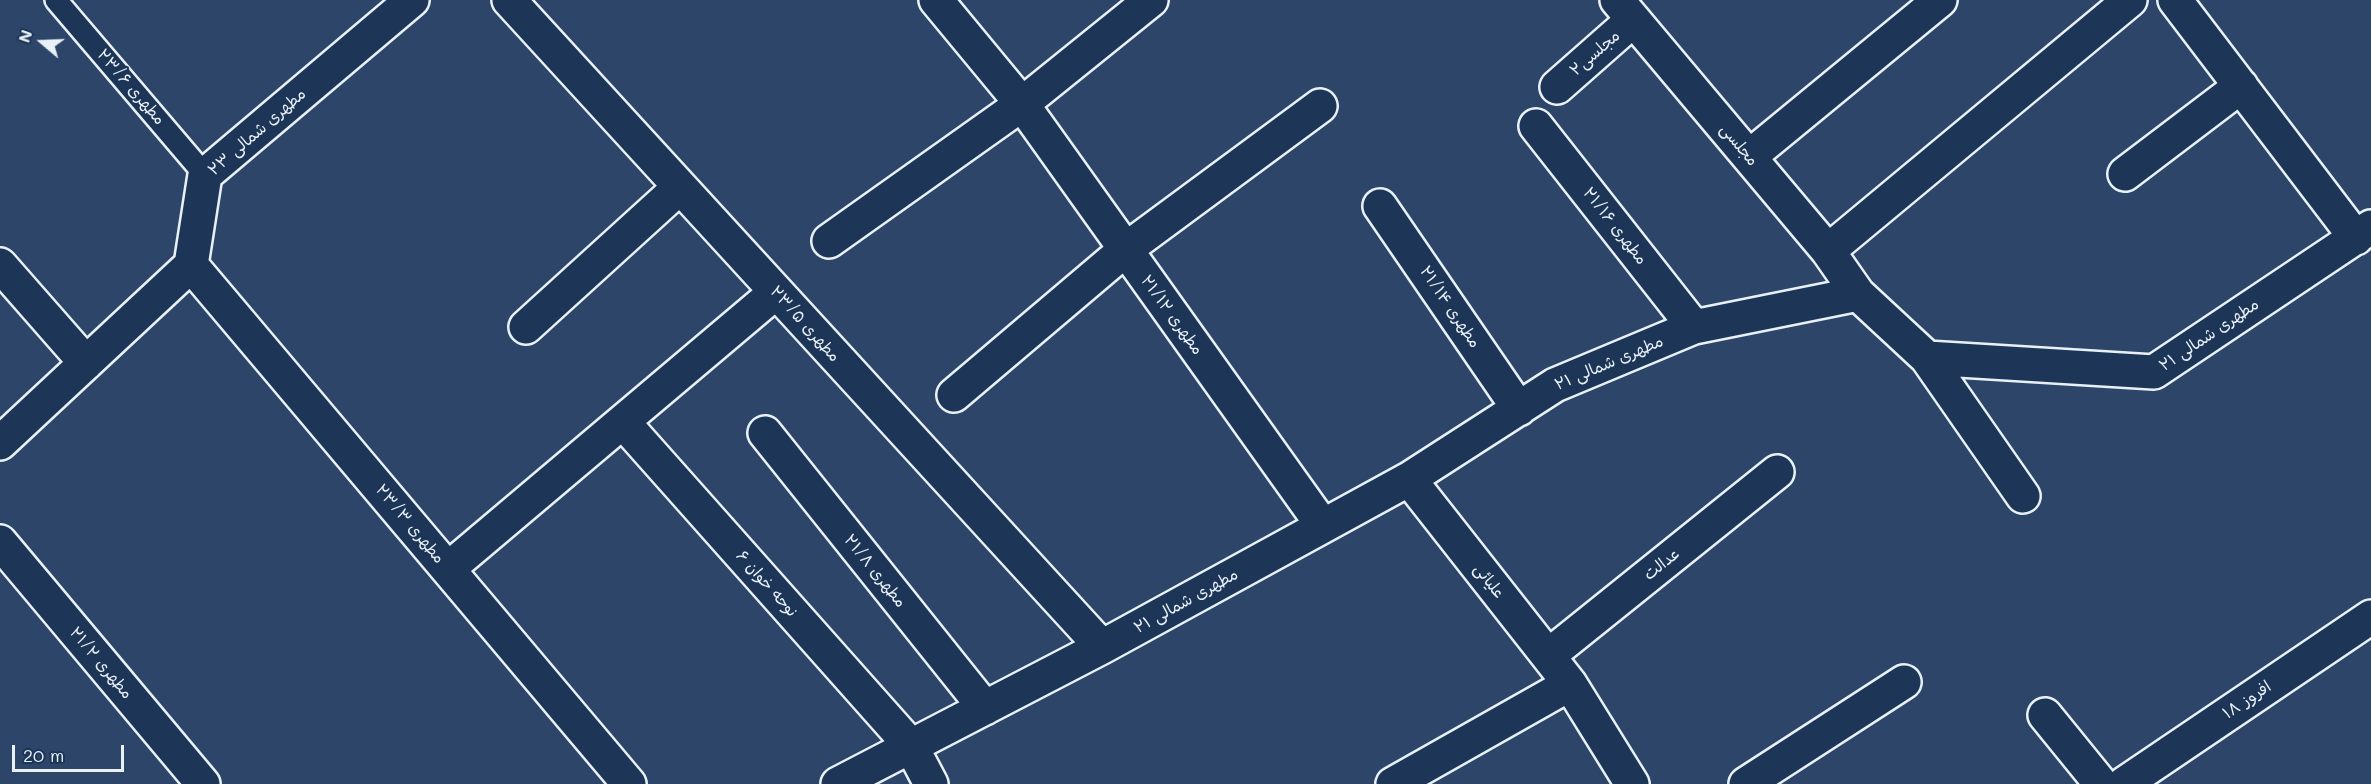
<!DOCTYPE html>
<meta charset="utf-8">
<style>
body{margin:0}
#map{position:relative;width:2371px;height:784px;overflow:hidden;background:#2d4568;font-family:Mali,sans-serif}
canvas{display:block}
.north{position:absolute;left:12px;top:12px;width:60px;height:60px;-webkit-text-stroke:4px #1d3557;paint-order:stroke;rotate:289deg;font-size:16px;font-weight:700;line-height:24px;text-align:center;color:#e8f1f8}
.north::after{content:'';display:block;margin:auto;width:21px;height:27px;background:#e8f1f8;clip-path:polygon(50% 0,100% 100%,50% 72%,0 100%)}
.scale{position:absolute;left:12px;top:745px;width:112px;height:27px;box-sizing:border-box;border:3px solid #e8f1f8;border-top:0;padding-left:8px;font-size:18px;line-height:21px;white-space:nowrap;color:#e8f1f8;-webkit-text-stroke:4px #1d3557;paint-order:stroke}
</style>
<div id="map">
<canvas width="2371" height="784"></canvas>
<div class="north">N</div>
<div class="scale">20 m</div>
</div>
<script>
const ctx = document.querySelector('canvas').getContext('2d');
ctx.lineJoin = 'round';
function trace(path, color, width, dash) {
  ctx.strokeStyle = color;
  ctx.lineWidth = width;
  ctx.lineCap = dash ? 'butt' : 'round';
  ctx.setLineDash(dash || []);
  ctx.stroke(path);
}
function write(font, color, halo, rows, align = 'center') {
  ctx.font = font + ' Mali,"Playpen Sans Arabic",sans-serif';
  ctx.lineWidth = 4.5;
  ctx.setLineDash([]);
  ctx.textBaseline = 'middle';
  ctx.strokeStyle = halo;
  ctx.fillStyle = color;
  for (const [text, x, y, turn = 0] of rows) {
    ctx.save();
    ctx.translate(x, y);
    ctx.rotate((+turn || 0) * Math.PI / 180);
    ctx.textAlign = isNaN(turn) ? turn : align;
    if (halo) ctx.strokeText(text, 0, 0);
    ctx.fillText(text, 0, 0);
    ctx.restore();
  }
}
const lane = new Path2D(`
 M 56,0 L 205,175`);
const street = new Path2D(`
 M 509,0 L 1102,647
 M 936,0 L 1022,104 L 1323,526
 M 1617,0 L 1828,251 L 1858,294
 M 2175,0 L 2356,238
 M 1557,87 L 1633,20
 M 1536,126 L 1694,327
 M 1749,157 L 1940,0
 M 2125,174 L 2241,86
 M 1380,206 L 1519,409
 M 829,241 L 1022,104 L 1151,0
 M 1828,251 L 2130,0
 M 0,265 L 86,363
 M 191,265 L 629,784
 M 526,327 L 680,187
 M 1927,358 L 2023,496
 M 954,395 L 1125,250 L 1320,106
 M 623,422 L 911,746 L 931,784
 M 765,433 L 985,708
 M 0,443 L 191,265 L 205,175 L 412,0
 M 1409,479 L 1570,684 L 1632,784
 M 0,542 L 203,784
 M 448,569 L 776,292
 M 1548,656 L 1777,472
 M 2045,715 L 2101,784
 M 838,784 L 1102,647 L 1409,479 L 1555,385 L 1694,327 L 1858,294 L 1927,358 L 2154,372 L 2371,227
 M 1393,784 L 1570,684
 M 1746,784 L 1904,682
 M 2124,784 L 2371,617`);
trace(lane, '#e8f1f8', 26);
trace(street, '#e8f1f8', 38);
trace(lane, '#1d3557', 21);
trace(street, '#1d3557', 33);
write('16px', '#e8f1f8', '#1d3557', [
 ["مجلسی۲",1595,53,-41],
 ["مطهری ۲۳/۶",131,87,49],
 ["مطهری شمالی ۲۳",257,132,-41],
 ["مجلسی",1739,145,50],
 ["مطهری ۲۱/۱۶",1615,226,52],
 ["مطهری ۲۱/۱۴",1450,307,56],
 ["مطهری ۲۱/۱۲",1172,315,54],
 ["مطهری ۲۳/۵",805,324,48],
 ["مطهری شمالی ۲۱",2209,335,-34],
 ["مطهری شمالی ۲۱",1609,363,-23],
 ["مطهری ۲۳/۳",410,524,50],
 ["عدالت",1662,564,-39],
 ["مطهری ۲۱/۸",875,571,51],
 ["علیائی",1489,581,52],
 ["نوحه خوان ۶",767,584,48],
 ["مطهری شمالی ۲۱",1186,601,-29],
 ["مطهری ۲۱/۲",101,663,50],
 ["افروز ۱۸",2247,700,-34]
]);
</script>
